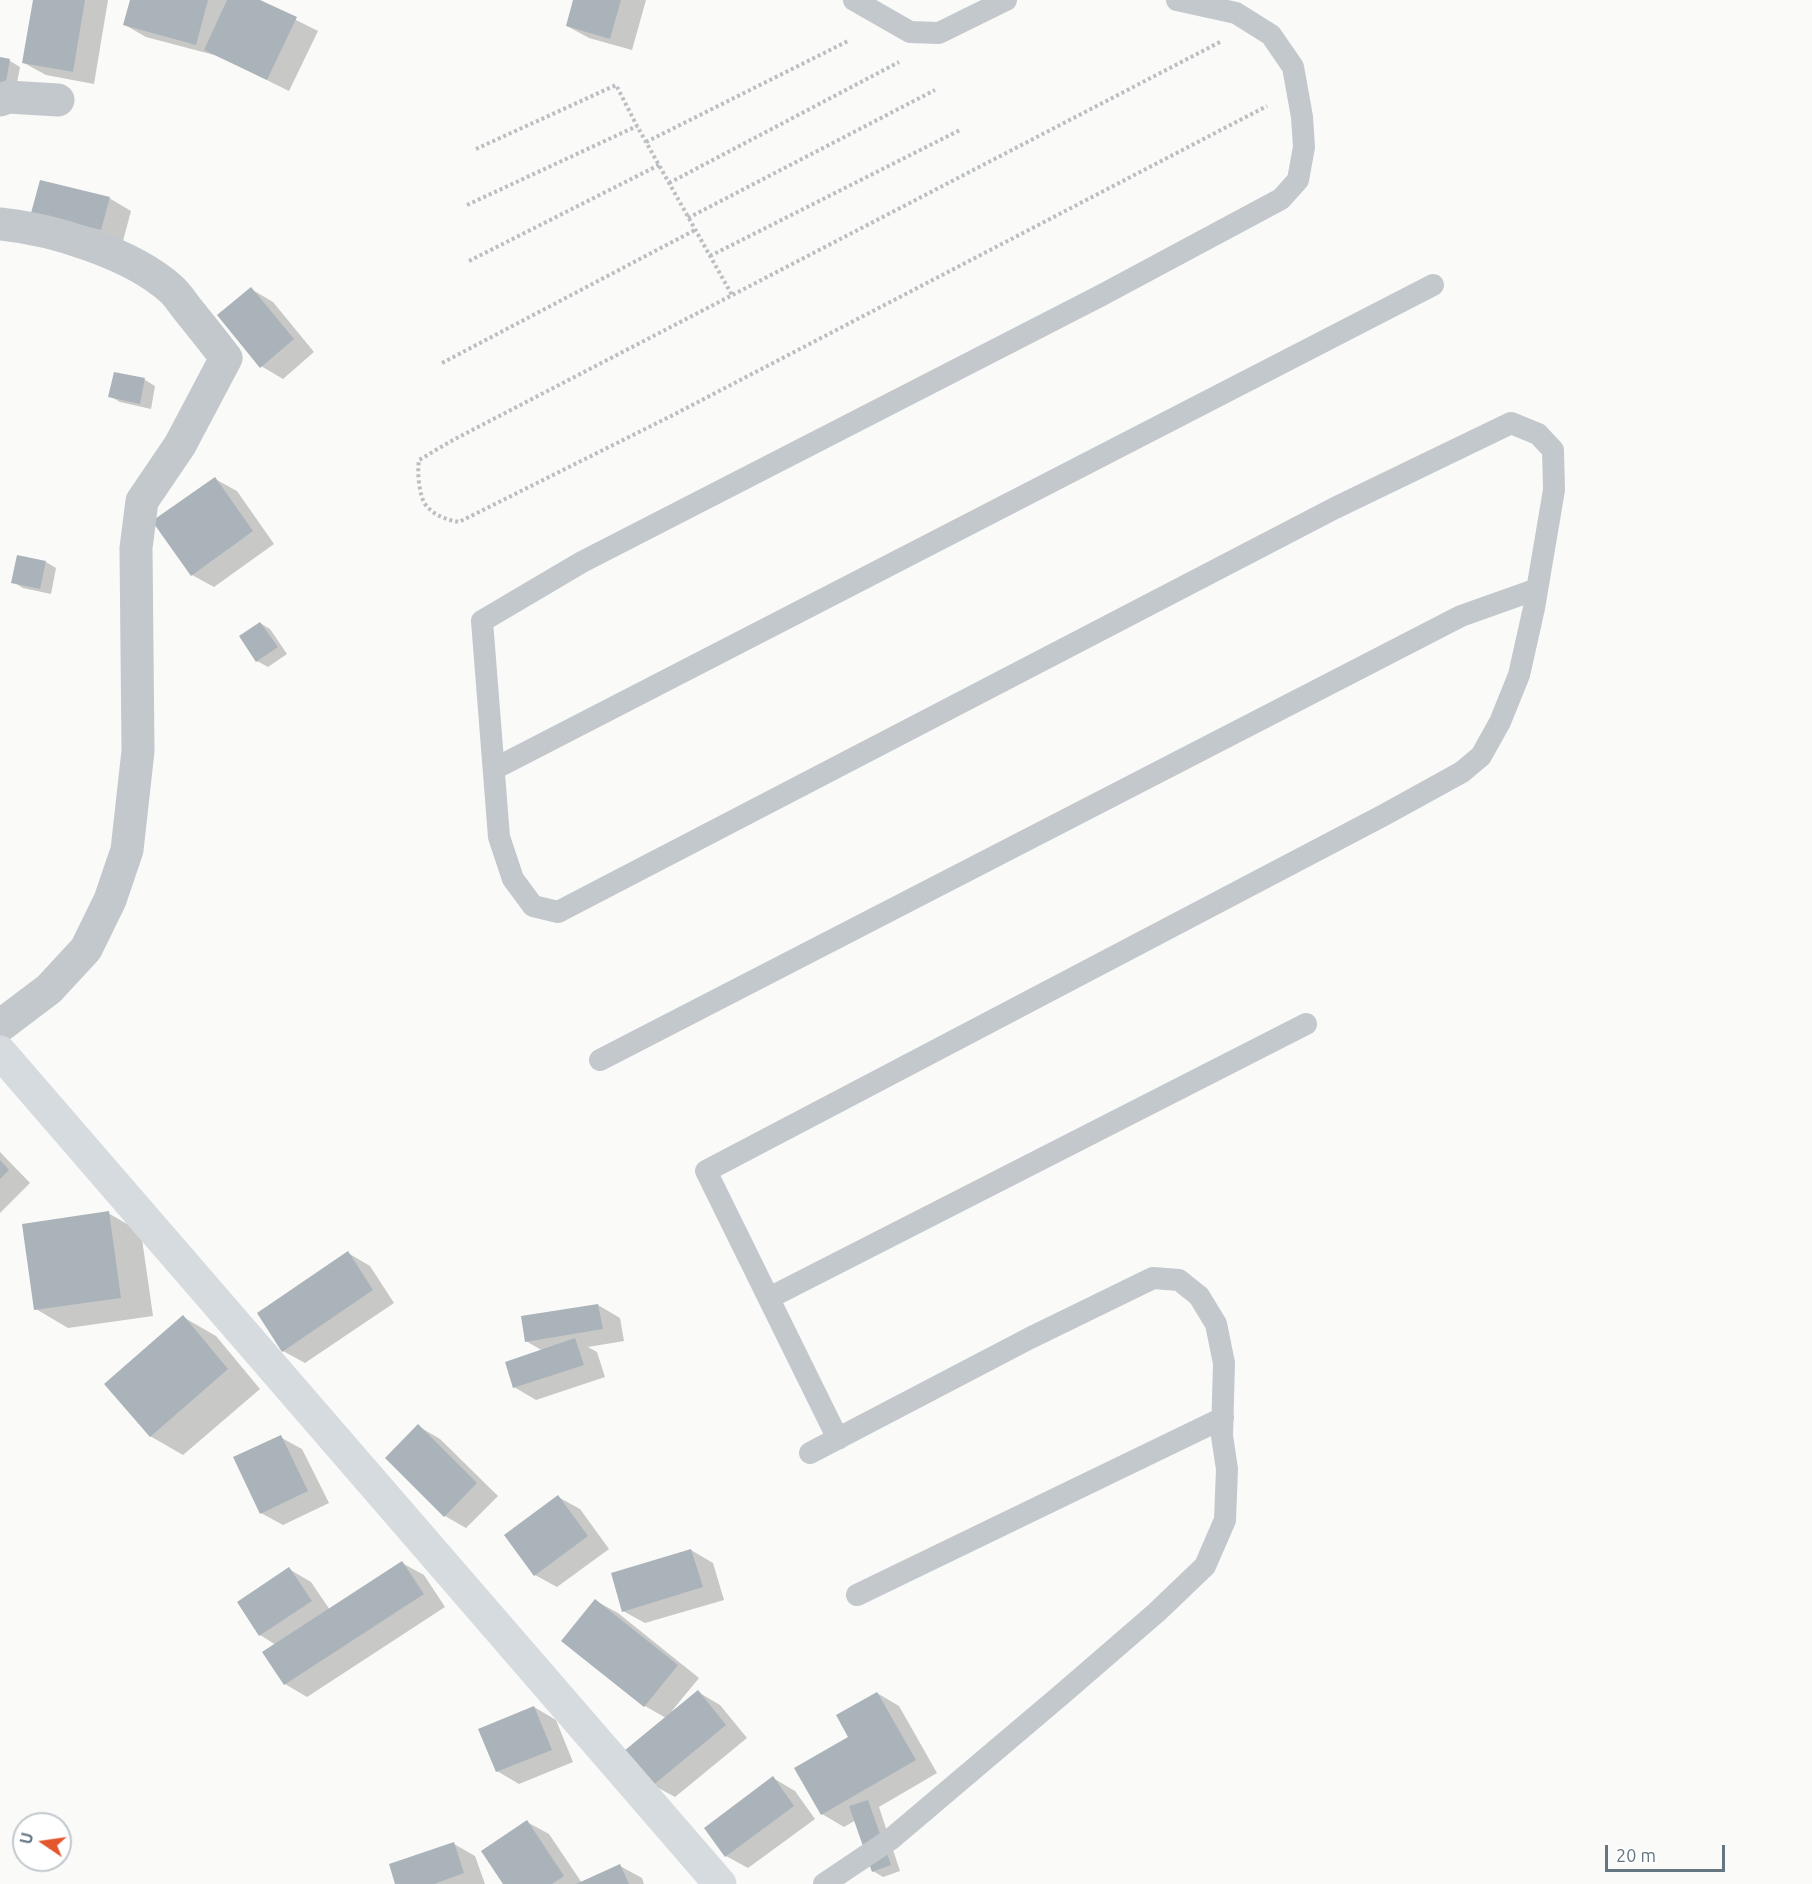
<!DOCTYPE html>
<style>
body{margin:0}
#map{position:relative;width:1812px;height:1884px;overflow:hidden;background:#fafaf8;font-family:Ubuntu,sans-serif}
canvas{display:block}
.north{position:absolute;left:12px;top:1812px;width:60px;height:60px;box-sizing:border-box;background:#fff;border:2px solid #c1c8cd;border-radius:50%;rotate:283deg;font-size:16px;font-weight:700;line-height:24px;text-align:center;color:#657683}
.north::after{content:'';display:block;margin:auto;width:21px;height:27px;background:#e4572e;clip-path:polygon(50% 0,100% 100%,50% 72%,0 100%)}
.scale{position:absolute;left:1605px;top:1845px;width:120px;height:27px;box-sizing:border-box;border:3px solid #657683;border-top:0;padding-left:8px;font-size:18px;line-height:21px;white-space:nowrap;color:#657683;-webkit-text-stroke:4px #fff;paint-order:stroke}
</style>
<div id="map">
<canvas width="1812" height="1884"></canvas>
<div class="north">U</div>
<div class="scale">20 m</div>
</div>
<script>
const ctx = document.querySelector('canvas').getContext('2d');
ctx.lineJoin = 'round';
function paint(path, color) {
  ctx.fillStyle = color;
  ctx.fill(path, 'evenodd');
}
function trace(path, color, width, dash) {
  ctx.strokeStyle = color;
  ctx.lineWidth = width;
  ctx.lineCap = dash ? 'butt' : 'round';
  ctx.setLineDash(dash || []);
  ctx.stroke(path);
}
paint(new Path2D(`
 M 34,0 L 108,0 L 94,84 L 46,75 L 24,63 Z
 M 131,0 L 256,0 L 318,31 L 289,91 L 218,56 L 146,37 L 125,25 Z
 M 575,0 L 646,0 L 632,50 L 589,38 L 567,26 Z
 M 0,59 L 10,61 L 20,67 L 15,93 L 0,90 Z
 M 109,198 L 131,211 L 123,241 L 55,225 Z
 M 251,289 L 273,302 L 314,352 L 283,379 L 261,366 Z
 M 115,374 L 145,380 L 155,386 L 151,409 L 120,402 L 110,396 Z
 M 215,479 L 237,491 L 274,544 L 214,587 L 192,575 Z
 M 46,562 L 56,568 L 51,594 L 23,588 L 13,582 Z
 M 260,623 L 270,629 L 287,654 L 268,667 L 257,661 L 241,636 Z
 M 0,1152 L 30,1183 L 0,1213 Z
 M 108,1213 L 141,1232 L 153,1316 L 68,1328 L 36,1309 Z
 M 348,1253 L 370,1266 L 394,1303 L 305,1363 L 283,1351 Z
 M 598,1305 L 620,1318 L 624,1341 L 588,1347 L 597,1352 L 605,1377 L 536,1400 L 514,1387 L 543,1351 L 526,1341 Z
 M 183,1317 L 216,1336 L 260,1389 L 183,1455 L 150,1436 Z
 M 418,1426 L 440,1439 L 498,1496 L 466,1528 L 445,1516 Z
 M 280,1437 L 302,1449 L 329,1503 L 283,1525 L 261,1513 Z
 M 558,1497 L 580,1509 L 609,1549 L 557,1587 L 535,1575 Z
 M 691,1550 L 713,1563 L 724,1600 L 645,1623 L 623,1611 Z
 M 402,1563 L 424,1575 L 445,1607 L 307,1697 L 285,1684 L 276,1645 L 260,1635 L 289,1569 L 311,1582 L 330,1610 Z
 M 596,1601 L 618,1613 L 699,1678 L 671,1712 L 698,1692 L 720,1705 L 747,1738 L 675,1797 L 653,1785 L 666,1718 L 645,1706 Z
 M 877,1693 L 899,1706 L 937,1773 L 879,1807 L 900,1871 L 883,1877 L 873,1871 L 856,1820 L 844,1827 L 822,1814 L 796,1768 L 850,1737 Z
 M 534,1707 L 556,1720 L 573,1762 L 519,1784 L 497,1771 Z
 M 773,1778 L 795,1791 L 815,1819 L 748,1868 L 726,1856 Z
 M 527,1822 L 549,1834 L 582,1883 L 620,1866 L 642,1878 L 644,1884 L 504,1884 Z
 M 454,1844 L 475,1856 L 485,1884 L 397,1884 Z`), '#0003');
paint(new Path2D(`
 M 33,0 L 85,0 L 73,72 L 22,63 Z
 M 130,0 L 208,0 L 196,45 L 123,25 Z
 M 227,0 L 260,0 L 297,17 L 267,80 L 204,50 Z
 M 573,0 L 621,0 L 610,39 L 566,26 Z
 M 0,57 L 10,59 L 5,88 L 0,87 Z
 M 40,180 L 110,197 L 101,230 L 31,213 Z
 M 251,287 L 294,339 L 260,368 L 217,315 Z
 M 114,372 L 145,378 L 140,404 L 108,397 Z
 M 215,477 L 253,531 L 191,576 L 152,521 Z
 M 17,555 L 46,561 L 40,589 L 11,583 Z
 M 260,622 L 278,647 L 256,662 L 239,636 Z
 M 0,1160 L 9,1170 L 0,1179 Z
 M 109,1211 L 121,1298 L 34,1310 L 22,1224 Z
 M 348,1251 L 373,1290 L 282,1352 L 257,1313 Z
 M 598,1304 L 603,1329 L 525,1342 L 521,1316 Z
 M 183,1315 L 228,1369 L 150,1437 L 104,1384 Z
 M 575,1338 L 584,1365 L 513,1388 L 505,1362 Z
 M 418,1424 L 477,1483 L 444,1517 L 385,1458 Z
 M 281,1435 L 308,1491 L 260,1514 L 233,1457 Z
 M 558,1495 L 588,1536 L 534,1576 L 504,1535 Z
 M 691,1549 L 703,1587 L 622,1612 L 611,1573 Z
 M 402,1561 L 424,1594 L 284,1685 L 262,1652 Z
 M 289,1567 L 312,1601 L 259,1636 L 237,1602 Z
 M 595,1599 L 678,1665 L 644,1707 L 561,1641 Z
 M 698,1690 L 726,1725 L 652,1786 L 624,1751 Z
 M 877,1692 L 916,1760 L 821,1815 L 794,1768 L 848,1737 L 836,1715 Z
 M 534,1706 L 552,1750 L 496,1772 L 478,1729 Z
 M 773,1776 L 794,1806 L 725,1857 L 704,1828 Z
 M 868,1800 L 891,1865 L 872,1872 L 849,1806 Z
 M 527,1820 L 564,1876 L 552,1884 L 503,1884 L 481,1851 Z
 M 454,1842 L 464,1873 L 434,1884 L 395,1884 L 389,1864 Z
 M 620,1864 L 629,1884 L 576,1884 Z`), '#aab3b9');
trace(new Path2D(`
 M 1220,42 L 453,440 L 419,460 C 417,470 419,495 425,504 C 433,515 447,520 459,522 L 675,414 L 1267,106
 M 646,142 L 848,41
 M 476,149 L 616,85 L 637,126 L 732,295
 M 669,183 L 899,62
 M 467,205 L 637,126
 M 688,218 L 935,90
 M 710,256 L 960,130
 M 469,261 L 659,165
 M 442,363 L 695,230`), '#bbbfc2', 4, [3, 3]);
trace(new Path2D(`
 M 854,0 L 910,32 L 939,33 L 1006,0
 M 494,769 L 1433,285
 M 600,1060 L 1461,616 L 1537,589
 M 769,1298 L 1306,1024
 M 838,1439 L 706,1171 L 1384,815 L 1462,772 L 1481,756 L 1500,722 L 1519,675 L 1534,608 L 1554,490 L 1553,450 L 1538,434 L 1511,423 L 1335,508 L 558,912 L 533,906 L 513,879 L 499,837 L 482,621 L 582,562 L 1100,296 L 1281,199 L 1298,180 L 1304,147 L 1302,117 L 1293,67 L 1271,35 L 1236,13 L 1177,0
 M 810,1453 L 1030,1338 L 1153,1278 L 1179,1280 L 1199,1296 L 1216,1324 L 1224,1363 L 1222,1436 L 1227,1469 L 1225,1520 L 1205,1566 L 1157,1612 L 1061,1695 L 891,1839 L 824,1884
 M 857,1595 L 1223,1418`), '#c3c8cc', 22);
trace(new Path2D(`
 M 0,100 L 8,97 L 58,100
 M 0,224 C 52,229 131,253 171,289 C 178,295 183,304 189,311 C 201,326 214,342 226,358 L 180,445 L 142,501 L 136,548 L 138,751 L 127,850 L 110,900 L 86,949 L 49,989 L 0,1026`), '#c3c8cc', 33);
trace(new Path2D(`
 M 0,1052 L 720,1884`), '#d6dbdf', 33);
</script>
